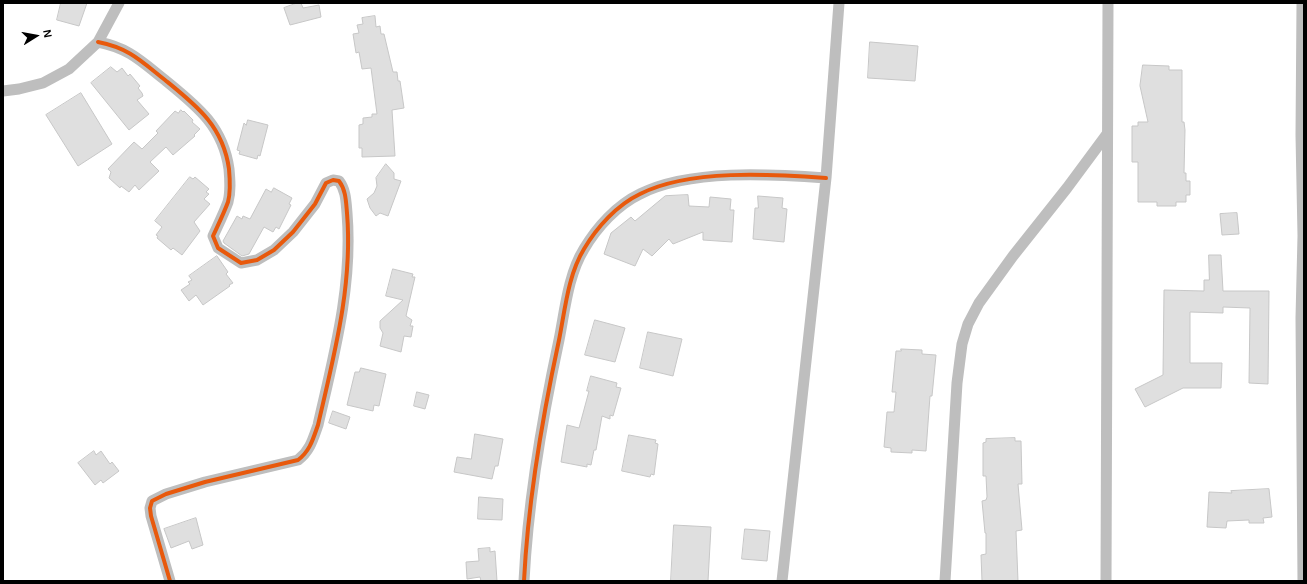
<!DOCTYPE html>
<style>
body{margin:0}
#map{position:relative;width:1307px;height:584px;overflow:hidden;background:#fff;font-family:Arial,sans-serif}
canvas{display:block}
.frame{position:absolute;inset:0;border:4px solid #000;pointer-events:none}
.north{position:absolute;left:16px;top:16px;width:40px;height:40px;-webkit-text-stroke:3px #fff;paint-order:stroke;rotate:79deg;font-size:11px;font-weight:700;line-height:16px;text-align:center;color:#000}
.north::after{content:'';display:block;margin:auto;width:14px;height:18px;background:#000;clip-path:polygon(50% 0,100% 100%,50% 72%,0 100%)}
</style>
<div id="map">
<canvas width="1307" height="584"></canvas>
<div class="frame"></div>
<div class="north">N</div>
</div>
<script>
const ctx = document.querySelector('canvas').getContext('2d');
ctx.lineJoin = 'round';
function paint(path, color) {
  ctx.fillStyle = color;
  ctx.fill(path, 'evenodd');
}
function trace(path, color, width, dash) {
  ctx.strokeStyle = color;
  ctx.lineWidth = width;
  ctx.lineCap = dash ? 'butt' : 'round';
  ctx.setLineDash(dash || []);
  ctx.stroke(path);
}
const building = new Path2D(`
 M 61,3 L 87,3 L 79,26 L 57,20 Z
 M 297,3 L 301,3 L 303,8 L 319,5 L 321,17 L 290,25 L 284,8 Z
 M 375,16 L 376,27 L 380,26 L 381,34 L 384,34 L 393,72 L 397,72 L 398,81 L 400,81 L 404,108 L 392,110 L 395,156 L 362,157 L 362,148 L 359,148 L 359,125 L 363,124 L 363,118 L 372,117 L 372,114 L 377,114 L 371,68 L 362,69 L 359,52 L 356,53 L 353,34 L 359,33 L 357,25 L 363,24 L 362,18 Z
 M 870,42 L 918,46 L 915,81 L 868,78 Z
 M 1143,65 L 1169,66 L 1169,70 L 1182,70 L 1182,122 L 1184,122 L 1185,130 L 1184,173 L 1186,173 L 1186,181 L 1190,181 L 1190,195 L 1186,195 L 1186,202 L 1176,202 L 1176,206 L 1157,206 L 1157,202 L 1138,202 L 1138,162 L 1132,162 L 1132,126 L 1138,126 L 1138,122 L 1148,122 L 1140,86 Z
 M 111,67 L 117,72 L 122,68 L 128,76 L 130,74 L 140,86 L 138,88 L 142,93 L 143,96 L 137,100 L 149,114 L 129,130 L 91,83 Z
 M 81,93 L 112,144 L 78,166 L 46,115 Z
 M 181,110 L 183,112 L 184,111 L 193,120 L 192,122 L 200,129 L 194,135 L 195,136 L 173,155 L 166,147 L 150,162 L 159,171 L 139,190 L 135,185 L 129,192 L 121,186 L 120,188 L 109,178 L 111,172 L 108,169 L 134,142 L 142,149 L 158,133 L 156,131 L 175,111 L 178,113 Z
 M 248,120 L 268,125 L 260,156 L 258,155 L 257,159 L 239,154 L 240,151 L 237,150 L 244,123 L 246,125 Z
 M 386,164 L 394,173 L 394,179 L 401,181 L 388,216 L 380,213 L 376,216 L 370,208 L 367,199 L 374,193 L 377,186 L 376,178 Z
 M 190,177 L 193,179 L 195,177 L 209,189 L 206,192 L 209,194 L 204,199 L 210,204 L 194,222 L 200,231 L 182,255 L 173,248 L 171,250 L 157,238 L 158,236 L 156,235 L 162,227 L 155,221 Z
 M 274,188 L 292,198 L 289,204 L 291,205 L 279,229 L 276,227 L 273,232 L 264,227 L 249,254 L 242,256 L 224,243 L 223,241 L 237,216 L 242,219 L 243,216 L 250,219 L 266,189 L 271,192 Z
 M 688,195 L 689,206 L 709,207 L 710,197 L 731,199 L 730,210 L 734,210 L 732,242 L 703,240 L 703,232 L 673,244 L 669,239 L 652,256 L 643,249 L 635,266 L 604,254 L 611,233 L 631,217 L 635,221 L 665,196 Z
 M 758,196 L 783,198 L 782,208 L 787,209 L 784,242 L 753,239 L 755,208 L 758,208 Z
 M 1237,213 L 1239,234 L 1222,235 L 1220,214 Z
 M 1209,255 L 1221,255 L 1223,291 L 1269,291 L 1268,384 L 1249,383 L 1250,308 L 1223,307 L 1223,313 L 1190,312 L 1190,363 L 1222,363 L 1221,388 L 1183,388 L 1145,407 L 1135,389 L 1163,375 L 1164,290 L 1204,291 L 1204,280 L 1209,280 Z
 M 217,256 L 228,272 L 226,274 L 233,283 L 229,285 L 230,286 L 203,305 L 196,295 L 189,301 L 181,290 L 190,284 L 188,282 L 192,280 L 189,276 Z
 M 393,269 L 413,274 L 412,277 L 415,277 L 406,316 L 412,320 L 410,326 L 413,326 L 411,337 L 404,336 L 401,352 L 380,346 L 383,333 L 380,328 L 380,321 L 403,300 L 386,296 Z
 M 595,320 L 625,328 L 615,362 L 585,355 Z
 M 648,332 L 682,339 L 673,376 L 640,368 Z
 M 901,349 L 922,350 L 922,354 L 936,355 L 932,396 L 930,396 L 926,451 L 912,450 L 912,453 L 891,452 L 891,448 L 884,447 L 887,412 L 894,412 L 896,392 L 892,392 L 896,351 L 901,351 Z
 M 361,368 L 386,374 L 379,406 L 374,405 L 373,411 L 347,405 L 355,372 L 359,372 Z
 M 591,376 L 617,383 L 616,387 L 621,388 L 613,416 L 610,415 L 610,419 L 602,416 L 596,450 L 594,450 L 591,465 L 587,464 L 587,467 L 561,462 L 567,425 L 579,428 L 589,391 L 587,391 Z
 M 417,392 L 429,395 L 425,409 L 414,406 Z
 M 333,411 L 350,417 L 346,429 L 329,423 Z
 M 475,434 L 503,439 L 498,466 L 495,466 L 492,479 L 454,472 L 457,457 L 471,459 Z
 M 629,435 L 656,440 L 655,443 L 658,444 L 654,475 L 651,474 L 650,477 L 622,471 Z
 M 1015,438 L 1015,441 L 1021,441 L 1022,484 L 1018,484 L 1022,530 L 1016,531 L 1018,581 L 982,581 L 981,555 L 986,554 L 986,533 L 985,533 L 982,501 L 986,500 L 987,497 L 986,476 L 983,476 L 983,443 L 986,442 L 986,439 Z
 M 94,451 L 96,455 L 101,451 L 110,464 L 112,462 L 119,471 L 103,483 L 101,480 L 95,485 L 78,463 Z
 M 1269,489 L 1272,517 L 1263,518 L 1264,523 L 1249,523 L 1249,520 L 1227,521 L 1226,528 L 1207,527 L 1209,492 L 1232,493 L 1231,491 Z
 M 479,497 L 503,499 L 502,520 L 478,519 Z
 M 196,518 L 203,545 L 192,549 L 189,541 L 171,548 L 164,529 Z
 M 674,525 L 711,527 L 708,581 L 671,581 Z
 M 745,529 L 770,531 L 767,561 L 742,559 Z
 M 490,548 L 490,552 L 495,551 L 497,581 L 481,581 L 480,577 L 467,579 L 466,562 L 479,561 L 478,549 Z`);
paint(building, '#dfdfdf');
trace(building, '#c7c7c7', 1);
trace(new Path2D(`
 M 1302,3 L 1301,135 L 1303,236 L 1301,318 L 1303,581
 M 98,42 C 129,48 141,61 165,80 C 197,106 223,126 229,169 C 230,180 231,191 228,202 C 224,213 218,225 213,236 L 218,248 L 241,263 L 257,260 L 274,250 L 293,232 L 315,204 L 326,183 L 333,180 L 339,181 C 346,190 346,202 347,213 C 353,285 334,355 318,425 C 313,439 310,451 298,460 L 205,482 L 166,494 L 152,501 L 150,508 L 151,516 L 170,581
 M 3,91 L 19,89 L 43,83 L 69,69 L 98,42 L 119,3
 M 524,581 C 528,500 542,419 559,340 C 565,310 568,275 584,249 C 597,227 617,205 640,194 C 689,169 771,174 826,178
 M 782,581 L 826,178 L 839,3
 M 945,581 L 957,383 L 962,344 L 968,324 L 979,303 L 1013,256 L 1067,188 L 1107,134
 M 1106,581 L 1108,3`), '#bebebe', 11);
trace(new Path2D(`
 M 98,42 C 129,48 141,61 165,80 C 197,106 223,126 229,169 C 230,180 231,191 228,202 C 224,213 218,225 213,236 L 218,248 L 241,263 L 257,260 L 274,250 L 293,232 L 315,204 L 326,183 L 333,180 L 339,181 C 346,190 346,202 347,213 C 353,285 334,355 318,425 C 313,439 310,451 298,460 L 205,482 L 166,494 L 152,501 L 150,508 L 151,516 L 170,581
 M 524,581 C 528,500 542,419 559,340 C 565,310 568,275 584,249 C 597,227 617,205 640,194 C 689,169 771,174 826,178`), '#e8590c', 4);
</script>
